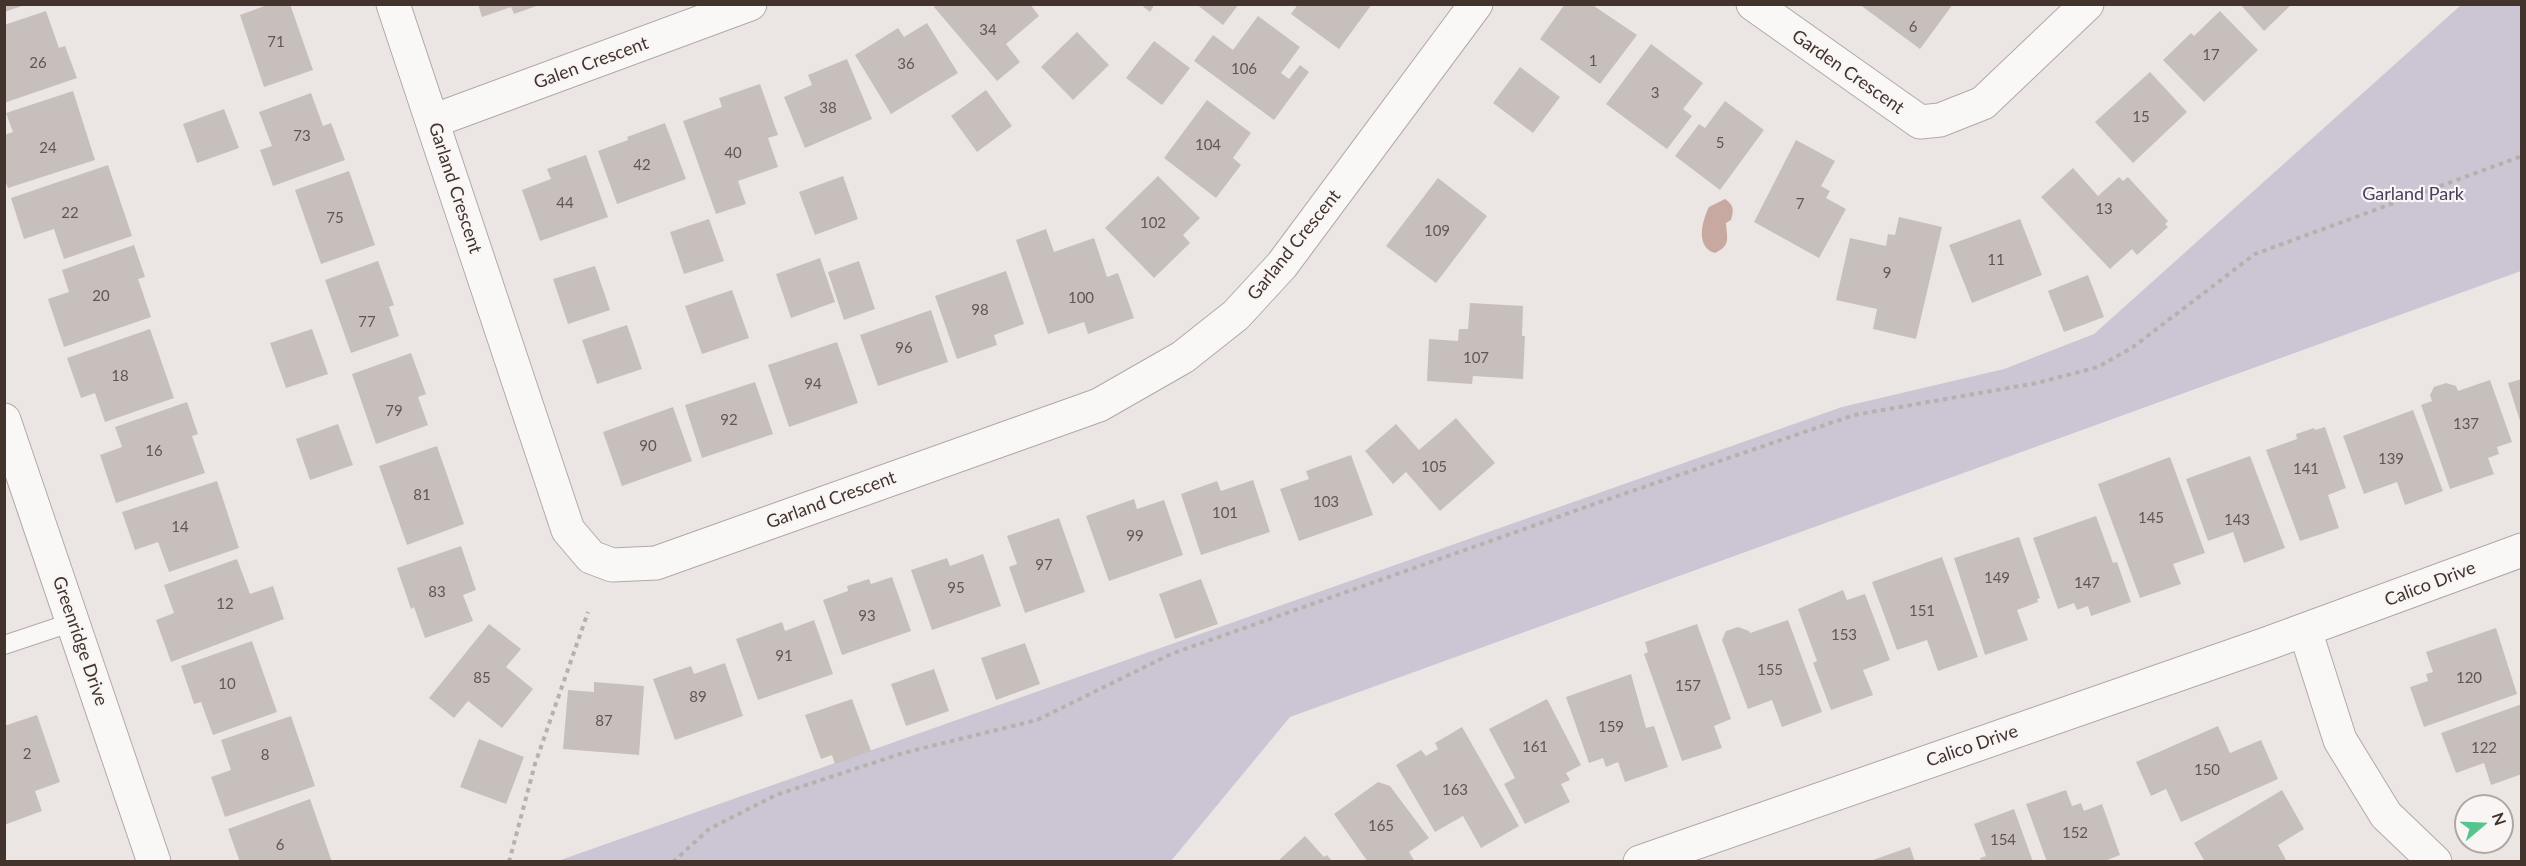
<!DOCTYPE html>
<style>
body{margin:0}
#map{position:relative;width:2526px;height:866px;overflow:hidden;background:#ebe6e4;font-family:Lato,sans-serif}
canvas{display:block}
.frame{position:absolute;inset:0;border:6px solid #42332d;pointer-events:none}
.north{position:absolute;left:2454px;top:794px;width:60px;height:60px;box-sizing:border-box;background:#f8f5f4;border:2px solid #afa7a4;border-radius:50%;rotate:71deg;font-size:16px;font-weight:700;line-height:24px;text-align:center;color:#42332d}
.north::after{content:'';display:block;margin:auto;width:21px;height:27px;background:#54c58e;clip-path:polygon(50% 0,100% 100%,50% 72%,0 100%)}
</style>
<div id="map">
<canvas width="2526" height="866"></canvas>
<div class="frame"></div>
<div class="north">N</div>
</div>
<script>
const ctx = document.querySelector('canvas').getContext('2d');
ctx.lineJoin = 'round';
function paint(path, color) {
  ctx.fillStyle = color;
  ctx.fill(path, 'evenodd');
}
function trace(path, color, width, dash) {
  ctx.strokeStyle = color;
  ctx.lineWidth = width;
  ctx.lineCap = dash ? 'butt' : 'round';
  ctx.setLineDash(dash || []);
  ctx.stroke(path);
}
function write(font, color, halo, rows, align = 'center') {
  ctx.font = font + ' Lato,sans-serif';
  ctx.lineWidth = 4.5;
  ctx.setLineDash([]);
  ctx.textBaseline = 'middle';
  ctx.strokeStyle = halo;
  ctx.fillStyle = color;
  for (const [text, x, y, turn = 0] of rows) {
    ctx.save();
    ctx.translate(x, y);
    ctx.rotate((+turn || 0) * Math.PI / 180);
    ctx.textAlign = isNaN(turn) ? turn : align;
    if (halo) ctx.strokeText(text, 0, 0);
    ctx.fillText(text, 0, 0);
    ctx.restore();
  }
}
paint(new Path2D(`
 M 2461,5 L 2521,5 L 2521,271 L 1290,717 L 1171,861 L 555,862 L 1842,407 L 2004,369 L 2094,334 Z`), '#ccc6d4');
paint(new Path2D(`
 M 1725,199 C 1734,205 1734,210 1731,220 L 1726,223 C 1727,239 1731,245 1715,253 C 1695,247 1702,221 1709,207 Z`), '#c8a9a2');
paint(new Path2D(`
 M 4,4 L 25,4 L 25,5 L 4,12 Z
 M 270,4 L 290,4 L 313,70 L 264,87 L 240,15 Z
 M 478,4 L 538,4 L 539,5 L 514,14 L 511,7 L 482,17 Z
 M 936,4 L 1030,4 L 1039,16 L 1006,44 L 1020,62 L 997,81 L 934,7 Z
 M 1140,4 L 1155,4 L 1150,12 Z
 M 1196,4 L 1239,4 L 1223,25 Z
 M 1298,4 L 1372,4 L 1339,49 L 1291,14 Z
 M 1565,4 L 1591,4 L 1637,35 L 1600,84 L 1540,39 Z
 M 1859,4 L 1953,4 L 1920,49 Z
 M 2240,4 L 2292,4 L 2264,31 Z
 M 46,11 L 59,48 L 65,46 L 77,78 L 4,103 L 4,25 Z
 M 2220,11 L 2258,50 L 2204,102 L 2163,60 L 2191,33 L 2194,36 Z
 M 1258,16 L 1300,47 L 1281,73 L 1289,79 L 1300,65 L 1309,72 L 1274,120 L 1194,61 L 1213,35 L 1233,50 Z
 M 927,23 L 958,73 L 891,114 L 855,55 L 898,28 L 904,37 Z
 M 1077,32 L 1109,65 L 1073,100 L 1041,67 Z
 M 1154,41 L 1190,68 L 1162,105 L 1126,78 Z
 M 1651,44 L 1703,83 L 1683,109 L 1692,116 L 1667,149 L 1606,104 Z
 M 847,59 L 872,119 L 805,148 L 784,97 L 812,85 L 808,75 Z
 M 1520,67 L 1560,97 L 1533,133 L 1493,103 Z
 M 2150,72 L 2187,112 L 2133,163 L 2095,122 Z
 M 760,84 L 778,135 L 768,138 L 778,167 L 738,181 L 746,204 L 716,214 L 683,121 L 722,107 L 719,98 Z
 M 986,90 L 1012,126 L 977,152 L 951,116 Z
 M 73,91 L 95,160 L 8,188 L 4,178 L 4,135 L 13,132 L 6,113 Z
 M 311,93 L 323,126 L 331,123 L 345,160 L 273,186 L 260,150 L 272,146 L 259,112 Z
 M 1207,100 L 1251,133 L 1233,158 L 1241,165 L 1216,198 L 1164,158 Z
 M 1725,101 L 1764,130 L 1720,190 L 1675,156 L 1699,124 L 1705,128 Z
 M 224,109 L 239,148 L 197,163 L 183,124 Z
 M 665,123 L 686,179 L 617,204 L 598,151 L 628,140 L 627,137 Z
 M 1796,140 L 1835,161 L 1821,186 L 1830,191 L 1826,198 L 1846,209 L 1819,258 L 1754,222 Z
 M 586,155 L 608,217 L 540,241 L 522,190 L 551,179 L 547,169 Z
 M 108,165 L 132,236 L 64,259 L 54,229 L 24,239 L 11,198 Z
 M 2073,168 L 2098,196 L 2119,177 L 2123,181 L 2128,177 L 2168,221 L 2165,224 L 2168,227 L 2137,255 L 2132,249 L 2110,269 L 2041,197 Z
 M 349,171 L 375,245 L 321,264 L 295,190 Z
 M 843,176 L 858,219 L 815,235 L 799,192 Z
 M 1158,176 L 1200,218 L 1183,235 L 1190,243 L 1154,278 L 1105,228 Z
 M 1438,178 L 1487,216 L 1436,283 L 1386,246 Z
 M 1899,217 L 1942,227 L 1916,339 L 1873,329 L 1877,309 L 1836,300 L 1850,238 L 1886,246 L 1888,234 L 1895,235 Z
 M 709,219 L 724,261 L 684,274 L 670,232 Z
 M 2020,219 L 2042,275 L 1972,303 L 1949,245 Z
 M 1046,229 L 1054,252 L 1094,238 L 1107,277 L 1118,273 L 1134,318 L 1088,334 L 1084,322 L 1048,334 L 1016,240 Z
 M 134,245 L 145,277 L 138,279 L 151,317 L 64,347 L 48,299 L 69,292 L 62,270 Z
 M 820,258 L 835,302 L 791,318 L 776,274 Z
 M 378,261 L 394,305 L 389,307 L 399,336 L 351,353 L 325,280 Z
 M 859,261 L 875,309 L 844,320 L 828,272 Z
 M 595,266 L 610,310 L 568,324 L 553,279 Z
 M 1006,271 L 1024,324 L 994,335 L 997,345 L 957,359 L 935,296 Z
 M 2088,275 L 2104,317 L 2064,332 L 2048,291 Z
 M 732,290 L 749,338 L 702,354 L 685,306 Z
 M 1470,303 L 1523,306 L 1522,336 L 1525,336 L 1523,379 L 1473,376 L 1472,384 L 1427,381 L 1429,339 L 1458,341 L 1459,329 L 1468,329 Z
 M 931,310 L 948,362 L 878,386 L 860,335 Z
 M 627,325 L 642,369 L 597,384 L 582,340 Z
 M 150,329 L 174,398 L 105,422 L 95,393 L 81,398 L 67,358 Z
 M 312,329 L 328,374 L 286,388 L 270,343 Z
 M 837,342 L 858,403 L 789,427 L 768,365 Z
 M 411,353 L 426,394 L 418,397 L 428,425 L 376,444 L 352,374 Z
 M 2522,379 L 2522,424 L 2521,424 L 2508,383 Z
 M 2490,380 L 2512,442 L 2497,447 L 2499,454 L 2488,458 L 2494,474 L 2450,489 L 2421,405 L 2432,401 L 2430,395 L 2434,387 L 2446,383 L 2456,386 L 2458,391 Z
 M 755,382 L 773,434 L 702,458 L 685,405 Z
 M 187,402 L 198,434 L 192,436 L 205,473 L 116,503 L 100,455 L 122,447 L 115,427 Z
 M 673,407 L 692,461 L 622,486 L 603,432 Z
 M 2413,410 L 2443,491 L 2405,505 L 2397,482 L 2364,494 L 2343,436 Z
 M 1456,418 L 1495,463 L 1440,511 L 1406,472 L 1393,484 L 1365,451 L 1396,424 L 1419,450 Z
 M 338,424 L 353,465 L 310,480 L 296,439 Z
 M 2325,427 L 2346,488 L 2328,495 L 2339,528 L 2300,541 L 2266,450 L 2297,439 L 2296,434 L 2314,428 L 2315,430 Z
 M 437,446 L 464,524 L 407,545 L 379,466 Z
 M 1351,455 L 1373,515 L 1299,541 L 1280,489 L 1309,479 L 1306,471 Z
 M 2250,456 L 2285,548 L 2244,563 L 2233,532 L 2208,541 L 2186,479 Z
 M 2170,457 L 2205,553 L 2173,564 L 2181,584 L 2140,598 L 2098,484 Z
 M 1253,480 L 1270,532 L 1201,555 L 1181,494 L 1217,481 L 1221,491 Z
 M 217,481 L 239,548 L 169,572 L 158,542 L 135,550 L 122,512 Z
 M 1134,499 L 1137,509 L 1164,500 L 1183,555 L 1109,581 L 1086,516 Z
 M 2096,516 L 2113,563 L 2117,562 L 2131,602 L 2091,616 L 2088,606 L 2077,610 L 2074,603 L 2058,609 L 2033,538 Z
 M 1059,518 L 1085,592 L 1025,613 L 1009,567 L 1017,564 L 1007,536 Z
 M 2019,537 L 2040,598 L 2037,599 L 2038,602 L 2017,610 L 2028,640 L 1985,655 L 1954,558 Z
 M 461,546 L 476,590 L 463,595 L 473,621 L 425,638 L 414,607 L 411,609 L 397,568 Z
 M 983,554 L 1001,606 L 932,630 L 911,570 L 947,558 L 950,566 Z
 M 1942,557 L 1978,657 L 1938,671 L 1927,640 L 1897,650 L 1872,582 Z
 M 237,559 L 250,594 L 273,586 L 284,619 L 171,662 L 156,620 L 174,613 L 164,585 Z
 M 892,577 L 911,631 L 842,655 L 823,600 L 848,591 L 847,586 L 869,579 L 871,584 Z
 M 1201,579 L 1218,624 L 1175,639 L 1159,594 Z
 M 1843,590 L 1847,600 L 1865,594 L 1890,660 L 1863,670 L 1873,695 L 1831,710 L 1813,663 L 1817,661 L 1798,609 Z
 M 814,620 L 833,674 L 758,700 L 736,639 L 782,622 L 785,631 Z
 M 1788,620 L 1822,712 L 1782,727 L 1772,700 L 1748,709 L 1722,640 L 1726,631 L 1738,627 L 1749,631 L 1750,633 Z
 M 489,624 L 521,649 L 506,667 L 533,689 L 502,728 L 468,701 L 454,718 L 429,698 Z
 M 1697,624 L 1731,719 L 1714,726 L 1722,748 L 1682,761 L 1644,654 L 1648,652 L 1645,642 Z
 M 2496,628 L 2517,694 L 2424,727 L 2410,687 L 2428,681 L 2426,674 L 2433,672 L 2426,652 Z
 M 252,641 L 277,712 L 213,735 L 201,702 L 194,704 L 181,666 Z
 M 1025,643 L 1040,684 L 996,700 L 981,658 Z
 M 725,663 L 743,716 L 675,740 L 653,679 L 691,666 L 694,674 Z
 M 934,669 L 949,711 L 906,726 L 891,684 Z
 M 1631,674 L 1646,728 L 1654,726 L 1668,767 L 1625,782 L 1618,762 L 1606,767 L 1603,758 L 1589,763 L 1566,697 Z
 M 594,682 L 644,686 L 639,755 L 563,749 L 568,690 L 594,692 Z
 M 852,699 L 871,751 L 835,764 L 832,755 L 821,759 L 805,715 Z
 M 1547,699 L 1581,765 L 1566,773 L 1570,780 L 1561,784 L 1570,802 L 1525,824 L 1504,784 L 1515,778 L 1489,729 Z
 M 2522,704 L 2522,774 L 2491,785 L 2484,763 L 2456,773 L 2441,733 Z
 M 37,715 L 60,782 L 35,791 L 42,811 L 4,825 L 4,726 Z
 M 291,716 L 315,786 L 225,817 L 211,777 L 231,770 L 221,740 Z
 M 2218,726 L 2230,753 L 2261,740 L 2278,779 L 2181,822 L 2166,789 L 2151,796 L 2136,762 Z
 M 1462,727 L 1519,826 L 1481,848 L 1463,816 L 1435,832 L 1396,765 L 1421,750 L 1426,756 L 1438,749 L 1435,743 Z
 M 479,739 L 524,757 L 506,804 L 460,787 Z
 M 1378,782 L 1390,786 L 1429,838 L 1409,852 L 1415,862 L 1368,862 L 1334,814 Z
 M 2066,790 L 2072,806 L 2081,803 L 2084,811 L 2102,804 L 2120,855 L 2102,862 L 2047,862 L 2026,804 Z
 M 2282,790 L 2304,829 L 2278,845 L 2287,862 L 2205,862 L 2194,843 Z
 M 310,799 L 332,862 L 240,862 L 228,829 Z
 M 2014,809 L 2033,862 L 1981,862 L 1980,858 L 1986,856 L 1974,824 Z
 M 1305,836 L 1324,857 L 1327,855 L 1333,862 L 1277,862 Z
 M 1910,847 L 1915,862 L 1870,862 L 1870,861 Z`), '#c7bfbc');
const service = new Path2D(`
 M 4,645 L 73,622`);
const minor = new Path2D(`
 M 393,4 L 568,530 L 591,557 L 612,565 L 656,563 L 1099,405 L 1183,357 L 1236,315 L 1282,265 L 1476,4
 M 1753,4 L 1920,122 L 1940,120 L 1983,103 L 2087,4
 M 433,121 L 750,4
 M 4,420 L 154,862
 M 2305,630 L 2340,740 L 2386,815 L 2435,862
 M 1640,862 L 2266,644 L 2522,550`);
trace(service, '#b2a9a6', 20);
trace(minor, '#b2a9a6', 35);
trace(new Path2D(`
 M 509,862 L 535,764 L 588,612
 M 673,862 L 709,829 L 776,795 L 903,753 L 1037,720 L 1171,654 L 1603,501 L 1854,415 L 2037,383 L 2098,367 L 2133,347 L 2255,254 L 2522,156`), '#b7b1ae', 4, [4.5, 4.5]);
trace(service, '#f9f8f7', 18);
trace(minor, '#f9f8f7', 33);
write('15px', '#635651', null, [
 ["6",1913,27],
 ["34",988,30],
 ["71",276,42],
 ["17",2211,55],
 ["1",1593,61],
 ["26",38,63],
 ["36",906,64],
 ["106",1244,69],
 ["3",1655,93],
 ["38",828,108],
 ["15",2141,117],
 ["73",302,136],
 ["5",1720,143],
 ["104",1208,145],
 ["24",48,148],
 ["40",733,153],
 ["42",642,165],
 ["44",565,203],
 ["7",1800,204],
 ["13",2104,209],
 ["22",70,213],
 ["75",335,218],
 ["102",1153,223],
 ["109",1437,231],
 ["11",1996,260],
 ["9",1887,273],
 ["20",101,296],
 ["100",1081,298],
 ["98",980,310],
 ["77",367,322],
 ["96",904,348],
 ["107",1476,358],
 ["18",120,376],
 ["94",813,384],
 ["79",394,411],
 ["92",729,420],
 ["137",2466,424],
 ["90",648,446],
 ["16",154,451],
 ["139",2391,459],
 ["105",1434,467],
 ["141",2306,469],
 ["81",422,495],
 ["103",1326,502],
 ["101",1225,513],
 ["145",2151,518],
 ["143",2237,520],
 ["14",180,527],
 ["99",1135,536],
 ["97",1044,565],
 ["149",1997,578],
 ["147",2087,583],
 ["95",956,588],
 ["83",437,592],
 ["12",225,604],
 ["151",1922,611],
 ["93",867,616],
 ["153",1844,635],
 ["91",784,656],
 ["155",1770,670],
 ["85",482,678],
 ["120",2469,678],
 ["10",227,684],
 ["157",1688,686],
 ["89",698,697],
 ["87",604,721],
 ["159",1611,727],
 ["161",1535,747],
 ["122",2484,748],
 ["2",27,754],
 ["8",265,755],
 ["150",2207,770],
 ["163",1455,790],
 ["165",1381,826],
 ["152",2075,833],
 ["154",2003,840],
 ["6",280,845]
]);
write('18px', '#42332d', '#f8f5f4', [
 ["Galen Crescent",591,63,-20],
 ["Garden Crescent",1848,72,35],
 ["Garland Crescent",455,188,72],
 ["Garland Crescent",1294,245,-51],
 ["Garland Crescent",831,500,-20],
 ["Calico Drive",2430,584,-21],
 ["Greenridge Drive",80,641,71],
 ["Calico Drive",1972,746,-19]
]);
write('18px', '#4b3b5d', '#f8f5f4', [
 ["Garland Park",2413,194]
]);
</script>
